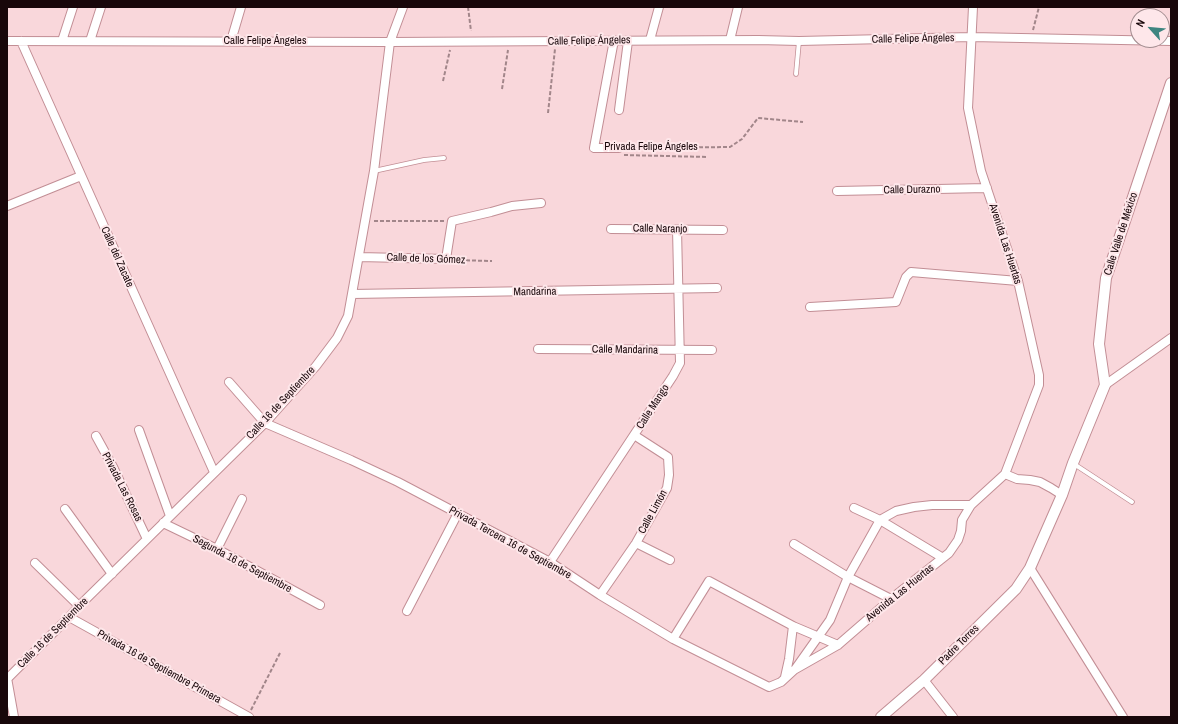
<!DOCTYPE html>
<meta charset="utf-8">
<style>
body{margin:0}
#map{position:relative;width:1178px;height:724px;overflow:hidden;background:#f9d7db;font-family:"Archivo Narrow",sans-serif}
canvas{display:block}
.frame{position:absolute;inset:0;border:8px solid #18070a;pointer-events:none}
.north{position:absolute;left:1130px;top:8px;width:40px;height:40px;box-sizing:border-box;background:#fee7ea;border:1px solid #a28d90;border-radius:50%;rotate:297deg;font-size:11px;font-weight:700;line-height:16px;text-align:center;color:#18070a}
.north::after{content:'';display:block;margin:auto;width:14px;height:18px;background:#3e8580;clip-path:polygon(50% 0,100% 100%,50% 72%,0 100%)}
</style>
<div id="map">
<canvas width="1178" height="724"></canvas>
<div class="frame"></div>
<div class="north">N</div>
</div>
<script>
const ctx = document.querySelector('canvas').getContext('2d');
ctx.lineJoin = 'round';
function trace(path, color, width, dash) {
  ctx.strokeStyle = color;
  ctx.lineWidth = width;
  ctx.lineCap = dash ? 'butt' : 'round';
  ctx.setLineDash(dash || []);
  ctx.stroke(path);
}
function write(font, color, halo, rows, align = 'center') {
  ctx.font = font + ' "Archivo Narrow",sans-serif';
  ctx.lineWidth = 4;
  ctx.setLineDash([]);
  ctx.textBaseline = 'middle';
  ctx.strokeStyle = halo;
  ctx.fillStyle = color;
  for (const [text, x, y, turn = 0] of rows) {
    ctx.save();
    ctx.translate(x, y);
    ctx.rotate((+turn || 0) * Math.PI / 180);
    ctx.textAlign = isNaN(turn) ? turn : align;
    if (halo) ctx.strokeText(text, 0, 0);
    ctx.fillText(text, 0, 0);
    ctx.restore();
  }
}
const service = new Path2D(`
 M 796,74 L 799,41
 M 374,171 L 424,160 L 444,158
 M 1074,464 L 1132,502`);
const minor = new Path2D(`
 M 614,40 L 594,148 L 619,148
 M 650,40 L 659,7
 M 730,40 L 738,7
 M 7,41 L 390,42 L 758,40 L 799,41 L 971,37 L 1171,41
 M 21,41 L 214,472
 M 62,41 L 73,7
 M 90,41 L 101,7
 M 231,41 L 241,7
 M 619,110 L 628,41
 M 837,191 L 987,188
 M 7,206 L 81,176
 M 611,229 L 723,230
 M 359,257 L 446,259 L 452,221 L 491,212 L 512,206 L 541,203
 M 352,294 L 717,288
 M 810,307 L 896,302 L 906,277 L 911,272 L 1018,281
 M 538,349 L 712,350
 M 229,382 L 265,423 L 351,460 L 398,482 L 550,562 L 600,595 L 673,639 L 769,687 L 781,682 L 794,670 L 838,645 L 891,599 L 949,553 L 958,540 L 961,531 L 962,520 L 971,505 L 1005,474 L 1039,385 L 1039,375 L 1018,281 L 981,171 L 968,108 L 973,7
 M 1105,385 L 1171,338
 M 139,430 L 170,516
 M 96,436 L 113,467 L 147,539
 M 1005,474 L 1017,479 L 1030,480 L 1040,482 L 1051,488 L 1062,495
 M 854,508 L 880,520 L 943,558
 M 65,509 L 112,574
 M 163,523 L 217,549 L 320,605
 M 636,543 L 670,560
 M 794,544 L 848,577 L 891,599
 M 217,549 L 242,499
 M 550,562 L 634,435 L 673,376 L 680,363 L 677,229
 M 35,563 L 79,606
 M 1030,568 L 1123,717
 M 600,595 L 636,543 L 667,488 L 669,475 L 668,457 L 634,435
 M 407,611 L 458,513
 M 69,617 L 249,717
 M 673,639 L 709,581 L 793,626 L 838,645
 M 796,668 L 830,620 L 848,577 L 880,520 L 896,511 L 914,507 L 932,505 L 971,505
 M 785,677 L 789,659 L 793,626
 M 7,678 L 14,717
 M 8,678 L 69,617 L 79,606 L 265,423 L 316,366 L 337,338 L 348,316 L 374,171 L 390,42 L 403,7
 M 924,680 L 953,717`);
const tertiary = new Path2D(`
 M 881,717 L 924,680 L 1016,589 L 1030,568 L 1062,495 L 1073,463 L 1105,385 L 1099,344 L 1106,278 L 1171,83`);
trace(service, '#c28e95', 5.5);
trace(minor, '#c28e95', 10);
trace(tertiary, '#c28e95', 12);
trace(new Path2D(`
 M 468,7 L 471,31
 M 1033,30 L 1039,7
 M 443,81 L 450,50
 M 502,89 L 508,50
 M 548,113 L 555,49
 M 627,148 L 730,147 L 742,139 L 758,118 L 803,122
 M 624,155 L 708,157
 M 374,221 L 444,221
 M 454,260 L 492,261
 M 251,710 L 280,653`), '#a2868a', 2, [4, 2]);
trace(service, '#fff', 4);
trace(minor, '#fff', 8);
trace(tertiary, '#fff', 10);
write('11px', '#18070a', '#fee7ea', [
 ["Calle Felipe Ángeles",913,39,-1],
 ["Calle Felipe Ángeles",265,41],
 ["Calle Felipe Ángeles",589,41,-1],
 ["Privada Felipe Ángeles",651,147],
 ["Calle Durazno",912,190,-1],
 ["Calle Naranjo",660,229,1],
 ["Calle Valle de México",1121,234,-72],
 ["Avenida Las Huertas",1005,244,72],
 ["Calle del Zacate",117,257,66],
 ["Calle de los Gómez",426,259,2],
 ["Mandarina",535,292,-1],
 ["Calle Mandarina",625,350,1],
 ["Calle 16 de Septiembre",281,403,-47],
 ["Calle Mango",653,407,-57],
 ["Privada Las Rosas",122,487,63],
 ["Calle Limón",653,512,-61],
 ["Privada Tercera 16 de Septiembre",510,543,29],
 ["Segunda 16 de Septiembre",242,564,28],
 ["Avenida Las Huertas",900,593,-39],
 ["Calle 16 de Septiembre",53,633,-45],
 ["Padre Torres",959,645,-45],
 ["Privada 16 de Septiembre Primera",159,667,29]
]);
</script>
